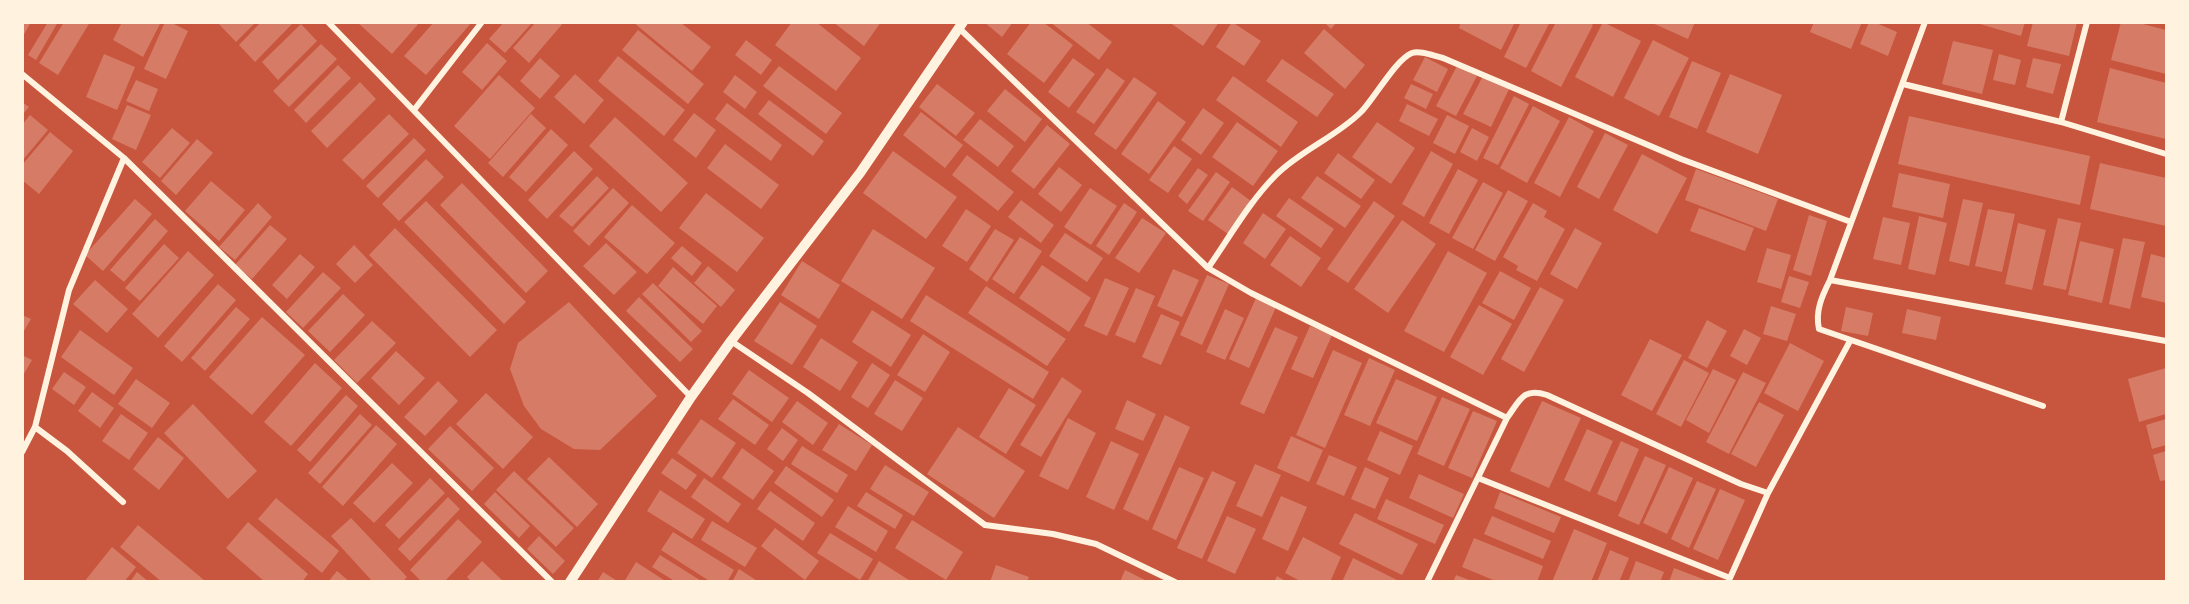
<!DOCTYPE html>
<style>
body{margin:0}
#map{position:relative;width:2189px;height:604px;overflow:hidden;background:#c8553d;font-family:"DejaVu Sans",sans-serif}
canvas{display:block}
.frame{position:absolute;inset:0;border:24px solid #fff3e0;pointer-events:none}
</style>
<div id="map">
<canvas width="2189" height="604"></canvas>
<div class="frame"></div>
</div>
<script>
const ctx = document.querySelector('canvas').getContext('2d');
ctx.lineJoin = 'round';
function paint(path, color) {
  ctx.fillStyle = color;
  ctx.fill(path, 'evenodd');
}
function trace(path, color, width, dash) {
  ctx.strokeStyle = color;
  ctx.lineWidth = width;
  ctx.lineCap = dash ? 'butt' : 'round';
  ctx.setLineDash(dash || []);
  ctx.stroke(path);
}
paint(new Path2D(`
 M 22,22 L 31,22 L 22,38 Z
 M 48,22 L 58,22 L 36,60 L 28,55 Z
 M 64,22 L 90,22 L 58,75 L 39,63 Z
 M 122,22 L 161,22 L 143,57 L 113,40 Z
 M 165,22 L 170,22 L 188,31 L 166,79 L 144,69 Z
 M 217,22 L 256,22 L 236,42 Z
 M 261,22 L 294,22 L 255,62 L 239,45 Z
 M 357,22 L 420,22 L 392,54 Z
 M 434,22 L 472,22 L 426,75 L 404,56 Z
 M 504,22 L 531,24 L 505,53 L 489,39 Z
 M 536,22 L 564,22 L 529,63 L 513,48 Z
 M 633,22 L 680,22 L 711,47 L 692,71 Z
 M 792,22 L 816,22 L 861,58 L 836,91 L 775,45 Z
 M 833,22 L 881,22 L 864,46 Z
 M 984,22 L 1013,22 L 1002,37 Z
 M 1031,22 L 1043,22 L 1073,45 L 1044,83 L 1007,54 Z
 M 1050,22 L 1086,22 L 1112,42 L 1099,60 Z
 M 1169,22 L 1219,22 L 1203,46 Z
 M 1232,22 L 1261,41 L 1244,66 L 1216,47 Z
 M 1324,22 L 1337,22 L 1331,29 Z
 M 1461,22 L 1511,22 L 1514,24 L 1501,50 L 1459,28 Z
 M 1521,22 L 1550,22 L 1526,68 L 1504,57 Z
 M 1556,22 L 1589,22 L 1593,25 L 1561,87 L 1531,71 Z
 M 1603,22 L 1641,41 L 1613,97 L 1575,77 Z
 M 1650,22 L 1695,22 L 1688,39 Z
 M 1814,22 L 1862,22 L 1851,49 L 1810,32 Z
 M 1869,22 L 1874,22 L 1897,32 L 1888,56 L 1860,44 Z
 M 1973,22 L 2025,22 L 2021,36 Z
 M 2033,22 L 2077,22 L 2069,56 L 2027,46 Z
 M 2121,22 L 2135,22 L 2166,30 L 2166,74 L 2111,60 Z
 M 301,24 L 317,41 L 278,80 L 262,62 Z
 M 1324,29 L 1365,65 L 1345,89 L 1304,53 Z
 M 638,30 L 704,84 L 688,104 L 622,50 Z
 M 746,40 L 772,60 L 761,75 L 735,55 Z
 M 1653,40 L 1689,58 L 1659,116 L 1624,98 Z
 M 1953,41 L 1993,50 L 1982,94 L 1942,84 Z
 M 487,43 L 507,61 L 482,90 L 462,72 Z
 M 321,44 L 337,59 L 289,107 L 273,91 Z
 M 104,54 L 135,67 L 117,110 L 86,97 Z
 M 1999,54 L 2021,60 L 2015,85 L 1993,80 Z
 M 618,56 L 685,110 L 664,136 L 598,81 Z
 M 1425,57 L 1448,69 L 1437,92 L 1413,80 Z
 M 540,58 L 560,76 L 540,99 L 520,81 Z
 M 1073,58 L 1095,74 L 1069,108 L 1048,92 Z
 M 2033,58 L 2061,64 L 2053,94 L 2026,87 Z
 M 1282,59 L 1334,94 L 1317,117 L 1266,81 Z
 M 1692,61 L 1721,73 L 1697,129 L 1669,117 Z
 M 338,65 L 351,78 L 306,123 L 294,110 Z
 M 779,66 L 842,113 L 826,134 L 763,86 Z
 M 1457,66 L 1477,76 L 1456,116 L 1436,106 Z
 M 1107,68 L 1125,81 L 1094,124 L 1076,112 Z
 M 2110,68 L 2166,83 L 2166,139 L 2097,122 Z
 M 575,74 L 604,100 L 584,124 L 554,97 Z
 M 1730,74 L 1782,95 L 1758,154 L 1706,132 Z
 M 499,75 L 535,108 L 490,159 L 454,126 Z
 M 735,75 L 757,92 L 745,109 L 723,92 Z
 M 1233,76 L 1298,122 L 1281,147 L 1216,100 Z
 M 1483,76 L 1509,89 L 1491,127 L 1463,114 Z
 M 1134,77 L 1157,93 L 1116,150 L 1094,134 Z
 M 136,80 L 158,89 L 149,111 L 126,101 Z
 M 360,82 L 376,99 L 327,148 L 311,131 Z
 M 937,84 L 975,113 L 956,136 L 919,107 Z
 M 1411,84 L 1433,94 L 1426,109 L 1404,98 Z
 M 1005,89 L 1042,119 L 1025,142 L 987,111 Z
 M 1514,96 L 1529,104 L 1498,165 L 1483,158 Z
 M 769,100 L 824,141 L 813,156 L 758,114 Z
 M 1158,101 L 1186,122 L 1149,174 L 1121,154 Z
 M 22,102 L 29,107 L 22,115 Z
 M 727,103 L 782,145 L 771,161 L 715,119 Z
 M 1407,104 L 1438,119 L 1429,136 L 1399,121 Z
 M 127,105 L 151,115 L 136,150 L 112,139 Z
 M 1533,106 L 1560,121 L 1527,183 L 1500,168 Z
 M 1203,108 L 1224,123 L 1201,155 L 1181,140 Z
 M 921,112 L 963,145 L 945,168 L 903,135 Z
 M 694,113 L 716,130 L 696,158 L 673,140 Z
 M 389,114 L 409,134 L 363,180 L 342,160 Z
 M 531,114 L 546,128 L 503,177 L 488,163 Z
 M 30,115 L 48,130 L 22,161 L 22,125 Z
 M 1447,115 L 1469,126 L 1455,154 L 1433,143 Z
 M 1909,116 L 2090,156 L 2080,205 L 1898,164 Z
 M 615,117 L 688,183 L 661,212 L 589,146 Z
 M 1569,117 L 1594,131 L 1560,197 L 1534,183 Z
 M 980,119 L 1014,146 L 998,167 L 963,140 Z
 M 1237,122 L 1278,151 L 1253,186 L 1212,157 Z
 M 1377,122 L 1415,148 L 1391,184 L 1352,157 Z
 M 1047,125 L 1070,144 L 1034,189 L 1011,171 Z
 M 172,128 L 190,143 L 160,178 L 142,162 Z
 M 1472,128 L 1489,137 L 1477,161 L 1460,152 Z
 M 551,129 L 568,145 L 526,192 L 509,177 Z
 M 50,132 L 73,151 L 39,194 L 22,180 L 22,165 Z
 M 1605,133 L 1628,145 L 1599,199 L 1577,187 Z
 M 414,138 L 426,150 L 378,198 L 366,186 Z
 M 197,139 L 213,153 L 176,195 L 161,181 Z
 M 725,144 L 779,185 L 761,209 L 707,168 Z
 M 1174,146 L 1192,159 L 1168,193 L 1149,180 Z
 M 574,151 L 593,169 L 547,219 L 528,200 Z
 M 893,151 L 957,197 L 926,239 L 863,193 Z
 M 1431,151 L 1453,164 L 1424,217 L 1402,204 Z
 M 1338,153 L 1375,180 L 1361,199 L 1324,173 Z
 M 1642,154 L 1687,178 L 1657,234 L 1613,210 Z
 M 967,155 L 1014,192 L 998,211 L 952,175 Z
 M 426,159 L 444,177 L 399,221 L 382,204 Z
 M 2100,163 L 2166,178 L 2166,226 L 2090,209 Z
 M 1059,167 L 1082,185 L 1061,212 L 1038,194 Z
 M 1198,168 L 1208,175 L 1187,204 L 1178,196 Z
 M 1458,169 L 1478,180 L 1449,234 L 1429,223 Z
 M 1696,169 L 1778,199 L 1766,231 L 1685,200 Z
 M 1216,172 L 1230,182 L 1203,221 L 1188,211 Z
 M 1899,173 L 1950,184 L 1943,218 L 1892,207 Z
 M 597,176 L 609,188 L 572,227 L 559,216 Z
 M 1317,176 L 1361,206 L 1345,228 L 1301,198 Z
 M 211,181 L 245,210 L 219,241 L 185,211 Z
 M 1483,182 L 1503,193 L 1473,249 L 1452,238 Z
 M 462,183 L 548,271 L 526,293 L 440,205 Z
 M 1232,187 L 1251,201 L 1228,234 L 1208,220 Z
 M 613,188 L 629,203 L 589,246 L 573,231 Z
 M 1090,188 L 1117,206 L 1091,245 L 1064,227 Z
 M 1508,190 L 1528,201 L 1495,261 L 1475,250 Z
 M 706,193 L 764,238 L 737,272 L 679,228 Z
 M 1289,198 L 1334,229 L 1321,248 L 1276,216 Z
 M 135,199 L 152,214 L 103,271 L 85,255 Z
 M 1963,199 L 1983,203 L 1969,266 L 1949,261 Z
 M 1021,200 L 1054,225 L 1041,243 L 1008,217 Z
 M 426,201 L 526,302 L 504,324 L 404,222 Z
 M 1374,201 L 1395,216 L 1348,283 L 1327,269 Z
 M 258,203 L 272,217 L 235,260 L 219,247 Z
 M 1124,203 L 1137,212 L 1109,255 L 1096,246 Z
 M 1533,203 L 1547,211 L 1544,217 L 1565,229 L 1537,281 L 1516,270 L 1518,266 L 1503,257 Z
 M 632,205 L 675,243 L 647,274 L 604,237 Z
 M 1699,208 L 1754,228 L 1745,251 L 1690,231 Z
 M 966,209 L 991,226 L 967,262 L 942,246 Z
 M 1988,209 L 2015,214 L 2002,272 L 1975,266 Z
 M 1263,213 L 1286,229 L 1265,259 L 1243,243 Z
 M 1809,215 L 1827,221 L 1811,276 L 1793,270 Z
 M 1919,216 L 1947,223 L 1935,275 L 1908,269 Z
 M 1883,217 L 1910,223 L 1901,265 L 1873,259 Z
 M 1142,218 L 1166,233 L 1139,273 L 1115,258 Z
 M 2058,218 L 2081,223 L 2066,290 L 2043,285 Z
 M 155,219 L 168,231 L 124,282 L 110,270 Z
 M 1402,220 L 1436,244 L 1388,313 L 1354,289 Z
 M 2018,223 L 2046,230 L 2032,290 L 2005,284 Z
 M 270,225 L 287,239 L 252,279 L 235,265 Z
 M 395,228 L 497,330 L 470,357 L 369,255 Z
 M 1575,228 L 1602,243 L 1577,289 L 1550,274 Z
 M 873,229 L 935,268 L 902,319 L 841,281 Z
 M 995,229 L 1014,240 L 987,282 L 969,269 Z
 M 1065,233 L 1103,258 L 1087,282 L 1049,256 Z
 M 1290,236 L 1321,258 L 1301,287 L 1270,265 Z
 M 1020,237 L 1042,251 L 1014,294 L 992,279 Z
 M 2123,238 L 2145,242 L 2130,309 L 2109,304 Z
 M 2080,241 L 2114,249 L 2102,303 L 2068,295 Z
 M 606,243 L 637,272 L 614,295 L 583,266 Z
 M 164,244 L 179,258 L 140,301 L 125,288 Z
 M 354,245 L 373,265 L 355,283 L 336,264 Z
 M 682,246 L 702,263 L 692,276 L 671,258 Z
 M 1767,248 L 1791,255 L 1781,289 L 1757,282 Z
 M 188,251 L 214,275 L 158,338 L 132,314 Z
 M 1448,251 L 1487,273 L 1444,352 L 1404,331 Z
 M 300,254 L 315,267 L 287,299 L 272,285 Z
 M 2151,254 L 2166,258 L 2166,303 L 2141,297 Z
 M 802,261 L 840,285 L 819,319 L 781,295 Z
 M 1042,265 L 1091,298 L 1069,332 L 1019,298 Z
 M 708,266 L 735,290 L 721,307 L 694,283 Z
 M 673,267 L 717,306 L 703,324 L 658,286 Z
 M 1173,269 L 1199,280 L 1182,317 L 1157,306 Z
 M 1500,271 L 1531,288 L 1514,320 L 1482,303 Z
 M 323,272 L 341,288 L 303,328 L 286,312 Z
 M 1207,275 L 1229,284 L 1202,345 L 1180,335 Z
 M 1789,276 L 1809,282 L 1800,308 L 1781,302 Z
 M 1105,278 L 1129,288 L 1107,336 L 1084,326 Z
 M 95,280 L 128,309 L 107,333 L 73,304 Z
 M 653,283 L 702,331 L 691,342 L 642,294 Z
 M 218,284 L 236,300 L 182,362 L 164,346 Z
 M 986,286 L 1066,339 L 1047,366 L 968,313 Z
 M 1540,287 L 1564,300 L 1524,372 L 1501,359 Z
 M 1136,288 L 1155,296 L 1135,343 L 1115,335 Z
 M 343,294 L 365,315 L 330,352 L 308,331 Z
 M 926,295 L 1049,372 L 1033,399 L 910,321 Z
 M 639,297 L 693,349 L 680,362 L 626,311 Z
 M 1256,298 L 1276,307 L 1249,368 L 1229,359 Z
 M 569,302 L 657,396 L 600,450 L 574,449 L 541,429 L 524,406 L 510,369 L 518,343 Z
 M 780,302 L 817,326 L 792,365 L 754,341 Z
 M 1479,305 L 1512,324 L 1483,375 L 1450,357 Z
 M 1771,306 L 1796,314 L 1787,341 L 1763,334 Z
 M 236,307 L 250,319 L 205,371 L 191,358 Z
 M 1846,307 L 1873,313 L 1868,336 L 1841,331 Z
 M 1225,309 L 1244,318 L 1225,360 L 1206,352 Z
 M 1907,309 L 1941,317 L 1936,340 L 1902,333 Z
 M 872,310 L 911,335 L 891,367 L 852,342 Z
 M 1161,314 L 1180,322 L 1161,365 L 1142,357 Z
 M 22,315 L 31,319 L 22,334 Z
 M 262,317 L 305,355 L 252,415 L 209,377 Z
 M 1707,320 L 1727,331 L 1707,368 L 1688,358 Z
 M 372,321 L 396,343 L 357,383 L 334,360 Z
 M 1310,326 L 1332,335 L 1313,378 L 1291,369 Z
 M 1275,327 L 1298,337 L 1264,414 L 1240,404 Z
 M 1744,329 L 1761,338 L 1747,365 L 1730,356 Z
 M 80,330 L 133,368 L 114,395 L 61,357 Z
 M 923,334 L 950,352 L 925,392 L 897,375 Z
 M 821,338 L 858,362 L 840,391 L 803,367 Z
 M 1650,339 L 1682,355 L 1652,411 L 1621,395 Z
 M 1790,343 L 1824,361 L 1798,411 L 1764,393 Z
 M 1333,350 L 1362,363 L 1325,448 L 1296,435 Z
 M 396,351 L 425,378 L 399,405 L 371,378 Z
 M 22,355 L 32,360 L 22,377 Z
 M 1369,358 L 1395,370 L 1370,426 L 1344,415 Z
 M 1684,360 L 1709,373 L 1681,427 L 1656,414 Z
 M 315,363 L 342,388 L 291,446 L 264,422 Z
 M 872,363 L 890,375 L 868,408 L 851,397 Z
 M 2166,368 L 2166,414 L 2139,422 L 2128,379 Z
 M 1713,369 L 1736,380 L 1709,433 L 1686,420 Z
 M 749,370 L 789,398 L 772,422 L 732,394 Z
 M 64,372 L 86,387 L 74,405 L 52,389 Z
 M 1743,372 L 1766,383 L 1729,454 L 1706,442 Z
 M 1062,377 L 1082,391 L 1041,457 L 1020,445 Z
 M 136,379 L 170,403 L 152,428 L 118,404 Z
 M 1396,379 L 1437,397 L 1417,441 L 1376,423 Z
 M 895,380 L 923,398 L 902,431 L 874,414 Z
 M 438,381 L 458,401 L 425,436 L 404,417 Z
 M 1009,388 L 1036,405 L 1006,454 L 979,437 Z
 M 92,392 L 114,408 L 100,428 L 78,411 Z
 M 486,393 L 533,437 L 503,469 L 456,424 Z
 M 346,395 L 358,406 L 310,462 L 297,450 Z
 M 1442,397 L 1470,409 L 1444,466 L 1417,454 Z
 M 733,399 L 769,425 L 755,445 L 718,419 Z
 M 1127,400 L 1156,414 L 1143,441 L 1115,429 Z
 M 797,401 L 828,423 L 813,445 L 782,422 Z
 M 1542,401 L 1581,418 L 1549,488 L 1510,471 Z
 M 1759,402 L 1784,415 L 1756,467 L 1731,454 Z
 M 193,404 L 257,471 L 228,499 L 164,433 Z
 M 1473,411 L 1497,421 L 1472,478 L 1448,468 Z
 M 121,414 L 148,433 L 129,460 L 102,441 Z
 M 360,414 L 372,425 L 320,484 L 308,473 Z
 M 1165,415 L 1190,427 L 1148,521 L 1123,509 Z
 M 1068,418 L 1096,433 L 1068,490 L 1039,476 Z
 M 701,419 L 736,443 L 712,478 L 677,453 Z
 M 2166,419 L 2166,445 L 2152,449 L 2146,425 Z
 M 839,424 L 872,445 L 856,471 L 822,450 Z
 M 376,425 L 397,444 L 343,506 L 322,487 Z
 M 450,426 L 494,468 L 472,491 L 428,449 Z
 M 958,427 L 1025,471 L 994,518 L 927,474 Z
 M 782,428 L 798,440 L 783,461 L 767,449 Z
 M 1587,429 L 1613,441 L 1590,492 L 1564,480 Z
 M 1380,431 L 1413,446 L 1400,475 L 1367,460 Z
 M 1291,436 L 1323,450 L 1309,482 L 1277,468 Z
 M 158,437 L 184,458 L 159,490 L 133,469 Z
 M 1111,441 L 1139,454 L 1114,510 L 1086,497 Z
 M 1621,441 L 1639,449 L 1616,502 L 1597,494 Z
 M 802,446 L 848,475 L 837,493 L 791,464 Z
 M 742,448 L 774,471 L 753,500 L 722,478 Z
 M 2166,451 L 2166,480 L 2160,481 L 2153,455 Z
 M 1329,455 L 1357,467 L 1344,496 L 1316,484 Z
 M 1645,456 L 1666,465 L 1639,525 L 1618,516 Z
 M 549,457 L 598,504 L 577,527 L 527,479 Z
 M 672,458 L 697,475 L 686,490 L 661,473 Z
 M 392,463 L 413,483 L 374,523 L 353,503 Z
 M 1255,464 L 1281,475 L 1262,517 L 1236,506 Z
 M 885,465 L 929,492 L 914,516 L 870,489 Z
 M 786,466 L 834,500 L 822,517 L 774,483 Z
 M 1179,467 L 1204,478 L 1176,540 L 1152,529 Z
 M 1365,467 L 1389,478 L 1375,509 L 1351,499 Z
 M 1669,467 L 1693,478 L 1667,534 L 1643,523 Z
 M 514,471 L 574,528 L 556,547 L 496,490 Z
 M 1212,471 L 1236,482 L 1202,559 L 1177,548 Z
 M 1419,474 L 1464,494 L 1453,518 L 1409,498 Z
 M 430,478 L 445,493 L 399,539 L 385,525 Z
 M 704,478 L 741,504 L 728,523 L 691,497 Z
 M 1697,481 L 1716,489 L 1689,548 L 1671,539 Z
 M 1720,489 L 1745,500 L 1718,560 L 1693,549 Z
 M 660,490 L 705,519 L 692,539 L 647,511 Z
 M 770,491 L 815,523 L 803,541 L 757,509 Z
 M 495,492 L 530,526 L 519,538 L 484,504 Z
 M 866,492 L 903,515 L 895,529 L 857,506 Z
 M 1500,492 L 1561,517 L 1554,533 L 1494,508 Z
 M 1281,496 L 1307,507 L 1288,551 L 1262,539 Z
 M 448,497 L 460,509 L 410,561 L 398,549 Z
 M 276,498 L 339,551 L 322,573 L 258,519 Z
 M 1386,499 L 1444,525 L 1435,544 L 1377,519 Z
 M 848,506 L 888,531 L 876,552 L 835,527 Z
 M 1355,513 L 1418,544 L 1402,575 L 1339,544 Z
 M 1227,516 L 1256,529 L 1235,574 L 1207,561 Z
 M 1492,516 L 1551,541 L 1543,559 L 1484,534 Z
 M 351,518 L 407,577 L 402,582 L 373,582 L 331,536 Z
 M 458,519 L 482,542 L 444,582 L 422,582 L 410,570 Z
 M 912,520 L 963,552 L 946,580 L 895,548 Z
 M 712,521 L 757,548 L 745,567 L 701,540 Z
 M 248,522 L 308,574 L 302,582 L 265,582 L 226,548 Z
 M 138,525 L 204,580 L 203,582 L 162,582 L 120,547 Z
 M 775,528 L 819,561 L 805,580 L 761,546 Z
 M 1574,529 L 1607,543 L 1591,582 L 1552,582 Z
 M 673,532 L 734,570 L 727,582 L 711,582 L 661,550 Z
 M 830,533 L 873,559 L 860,580 L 817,553 Z
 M 539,536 L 565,561 L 553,574 L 527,549 Z
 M 1303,537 L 1341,557 L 1330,582 L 1302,582 L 1285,573 Z
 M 1474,538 L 1543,566 L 1537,582 L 1498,582 L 1462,567 Z
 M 112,547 L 136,567 L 124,582 L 84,582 Z
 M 1610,550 L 1629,558 L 1619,582 L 1597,582 Z
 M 660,555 L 703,582 L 676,582 L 652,567 Z
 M 1353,558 L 1401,582 L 1342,582 Z
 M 482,561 L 504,582 L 472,582 L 467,577 Z
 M 879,561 L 912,582 L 867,582 Z
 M 1636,561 L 1664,572 L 1660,582 L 1628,582 Z
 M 636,562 L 667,582 L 624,582 Z
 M 996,565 L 1029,577 L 1027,582 L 990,582 Z
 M 1674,568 L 1708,581 L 1708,582 L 1669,582 Z
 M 739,569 L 759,582 L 732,582 Z
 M 1125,570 L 1149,582 L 1120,582 Z
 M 337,571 L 350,582 L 328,582 Z
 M 137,572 L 149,582 L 130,582 Z
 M 603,572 L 619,582 L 597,582 Z
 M 1456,575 L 1472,581 L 1472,582 L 1453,582 Z
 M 1277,576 L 1287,582 L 1274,582 Z`), '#d67c66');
trace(new Path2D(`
 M 328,22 L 691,397
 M 1925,22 L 1830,280 C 1822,296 1815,311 1819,329 L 2043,406
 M 959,28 L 1208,268 L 1251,293 L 1507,418
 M 22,74 L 124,158 L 552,582
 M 1903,84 L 2061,122 L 2166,154
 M 414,110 L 482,22
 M 2061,122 L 2087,22
 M 1208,268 C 1229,238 1249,202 1276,175 C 1301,150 1336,137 1361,112 C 1374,99 1396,59 1412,53 C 1420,50 1434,56 1443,58 L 1681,159 L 1851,222
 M 1830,280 L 2166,341
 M 731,341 L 808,393 L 985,525 L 1053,534 L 1096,544 L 1175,582
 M 35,427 L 67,451 L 123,502
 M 22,452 L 35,427 L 69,290 L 124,158
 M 1478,478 L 1730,578 L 1768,493 L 1850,341
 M 1427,582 L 1507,418 C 1520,400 1523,387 1547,395 L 1741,484 L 1768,493`), '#fff3e0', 6);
trace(new Path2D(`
 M 570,582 L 691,397 L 731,341 L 860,173 L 963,22`), '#fff3e0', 10);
</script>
